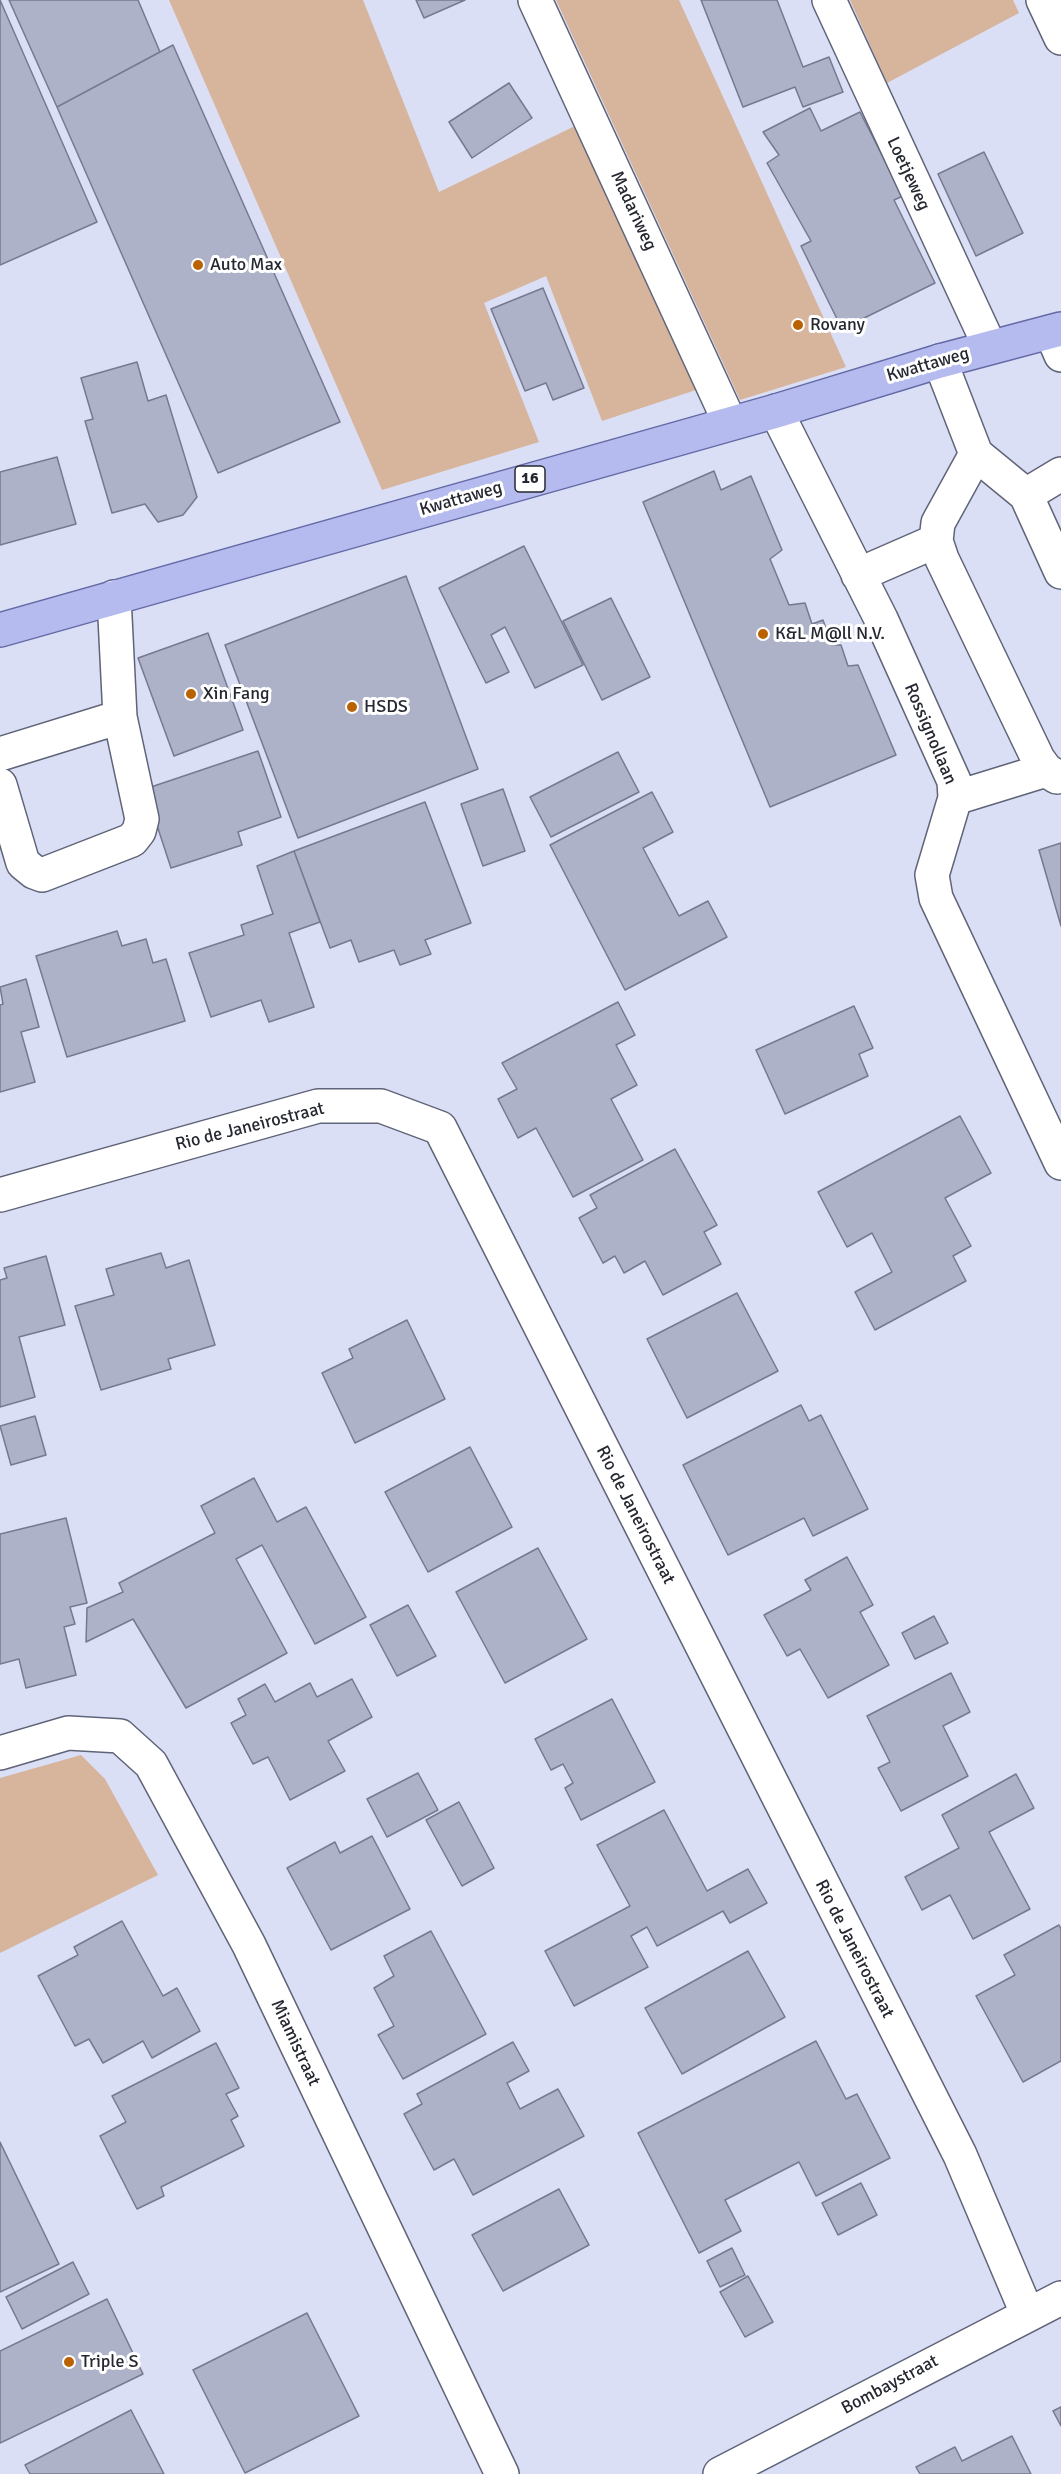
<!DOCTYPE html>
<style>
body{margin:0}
canvas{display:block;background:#dadff6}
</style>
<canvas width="1061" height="2474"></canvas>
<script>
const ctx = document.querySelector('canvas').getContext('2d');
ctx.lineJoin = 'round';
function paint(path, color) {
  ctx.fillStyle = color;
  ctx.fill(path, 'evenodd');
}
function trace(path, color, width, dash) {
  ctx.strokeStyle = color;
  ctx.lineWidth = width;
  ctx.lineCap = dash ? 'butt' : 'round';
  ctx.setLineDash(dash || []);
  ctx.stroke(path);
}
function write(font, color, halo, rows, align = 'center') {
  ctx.font = font + ' Signika,sans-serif';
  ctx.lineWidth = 6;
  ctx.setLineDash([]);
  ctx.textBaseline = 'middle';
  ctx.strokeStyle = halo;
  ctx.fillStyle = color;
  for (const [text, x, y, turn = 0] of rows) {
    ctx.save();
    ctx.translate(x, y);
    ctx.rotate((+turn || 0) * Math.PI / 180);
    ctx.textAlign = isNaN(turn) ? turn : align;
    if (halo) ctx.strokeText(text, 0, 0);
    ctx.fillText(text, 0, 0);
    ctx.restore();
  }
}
paint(new Path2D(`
 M 169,0 L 363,0 L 439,192 L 579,124 L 699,389 L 602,421 L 546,276 L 484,303 L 539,442 L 382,490 Z
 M 556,0 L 679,0 L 846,367 L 740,400 Z
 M 850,0 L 1013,0 L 1019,13 L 887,83 Z
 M 81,1755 L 105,1779 L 158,1875 L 0,1953 L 0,1778 Z`), '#d7b49c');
const building = new Path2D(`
 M 0,0 L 97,222 L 0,265 Z
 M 9,0 L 138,0 L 160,52 L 57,107 Z
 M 416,0 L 465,0 L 424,18 Z
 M 701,0 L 777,0 L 803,67 L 829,57 L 843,92 L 803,107 L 795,87 L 743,107 Z
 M 173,45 L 340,422 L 218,473 L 57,107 Z
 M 509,83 L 532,118 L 472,158 L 449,122 Z
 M 810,108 L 821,131 L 860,112 L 903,196 L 894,200 L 935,283 L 842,329 L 801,246 L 811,241 L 767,163 L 779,155 L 763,132 Z
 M 984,152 L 1023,233 L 976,256 L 938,174 Z
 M 543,288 L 584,388 L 553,400 L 546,383 L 525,391 L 491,309 Z
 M 137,362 L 148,401 L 166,395 L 197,497 L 183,515 L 158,522 L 145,504 L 112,513 L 85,421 L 93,419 L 81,378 Z
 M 57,457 L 76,524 L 0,545 L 0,472 Z
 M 714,471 L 721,490 L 751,476 L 782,550 L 770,559 L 789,605 L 805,603 L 812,624 L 823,620 L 832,645 L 841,645 L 848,666 L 858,665 L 896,755 L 770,807 L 643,502 Z
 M 524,546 L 583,665 L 535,688 L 505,627 L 491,635 L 509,672 L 486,683 L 439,588 Z
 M 406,576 L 478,769 L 298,838 L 225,645 Z
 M 611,598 L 650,677 L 602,700 L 563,621 Z
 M 208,633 L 243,730 L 174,756 L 138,658 Z
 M 258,751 L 281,817 L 238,832 L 242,845 L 171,868 L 145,789 Z
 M 618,752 L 639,792 L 551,837 L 530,797 Z
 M 503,789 L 525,851 L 483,866 L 461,804 Z
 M 652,792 L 673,832 L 643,848 L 679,916 L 708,901 L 727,937 L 625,990 L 550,845 Z
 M 425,802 L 471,923 L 425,940 L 431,954 L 400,965 L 394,950 L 359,962 L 351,940 L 330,948 L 294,851 Z
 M 1061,843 L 1061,926 L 1039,850 Z
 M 294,851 L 320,922 L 289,933 L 314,1007 L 269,1022 L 261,1000 L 211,1017 L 189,953 L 244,935 L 241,925 L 273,914 L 257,866 Z
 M 117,931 L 122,946 L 146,939 L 153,963 L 166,959 L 185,1021 L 67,1057 L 36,956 Z
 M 26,979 L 39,1027 L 21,1032 L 35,1082 L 0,1092 L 0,1005 L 3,1004 L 0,987 Z
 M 618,1002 L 635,1035 L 616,1045 L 637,1085 L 611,1099 L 643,1160 L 573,1197 L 536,1128 L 518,1138 L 498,1099 L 517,1089 L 502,1063 Z
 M 854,1006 L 873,1048 L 859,1054 L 868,1076 L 785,1114 L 756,1050 Z
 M 960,1116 L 991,1173 L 945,1198 L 971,1246 L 953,1256 L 966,1281 L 875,1330 L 855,1292 L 892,1272 L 872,1233 L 847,1247 L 818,1192 Z
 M 675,1149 L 717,1225 L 704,1232 L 721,1264 L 663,1295 L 645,1261 L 624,1273 L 615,1256 L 603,1263 L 579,1218 L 597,1208 L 590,1195 Z
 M 161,1253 L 166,1268 L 189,1260 L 215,1345 L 168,1359 L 171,1369 L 101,1390 L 75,1306 L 114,1295 L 106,1269 Z
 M 46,1256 L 65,1325 L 19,1337 L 35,1397 L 0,1407 L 0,1280 L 7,1278 L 4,1268 Z
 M 737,1293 L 778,1371 L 687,1418 L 647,1339 Z
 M 407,1320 L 445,1399 L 355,1443 L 322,1373 L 353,1358 L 349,1349 Z
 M 801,1405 L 809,1421 L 821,1415 L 868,1509 L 813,1536 L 804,1518 L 728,1555 L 683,1465 Z
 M 35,1416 L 46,1455 L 11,1465 L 0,1426 Z
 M 470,1447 L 512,1527 L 428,1572 L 385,1492 Z
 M 254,1478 L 277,1522 L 306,1507 L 366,1617 L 315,1644 L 262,1545 L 236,1559 L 287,1653 L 186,1708 L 133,1619 L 86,1642 L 87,1608 L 123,1592 L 119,1583 L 215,1533 L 201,1506 Z
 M 66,1518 L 87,1603 L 70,1607 L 75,1624 L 64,1627 L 76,1675 L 26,1688 L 19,1659 L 0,1664 L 0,1534 Z
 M 538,1548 L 587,1639 L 505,1683 L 456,1592 Z
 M 847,1557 L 873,1605 L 860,1612 L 889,1665 L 828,1698 L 800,1649 L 787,1656 L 764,1615 L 811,1590 L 805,1580 Z
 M 408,1605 L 436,1656 L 397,1676 L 370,1625 Z
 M 934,1616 L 948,1643 L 915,1659 L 902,1633 Z
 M 951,1673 L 970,1712 L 943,1726 L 968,1776 L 901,1811 L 878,1768 L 890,1762 L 867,1716 Z
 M 352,1679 L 372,1717 L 328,1741 L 345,1771 L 290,1800 L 268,1757 L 253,1764 L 231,1723 L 246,1715 L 238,1699 L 265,1684 L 275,1702 L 310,1683 L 317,1697 Z
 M 612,1699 L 655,1782 L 581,1820 L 565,1788 L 573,1783 L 563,1764 L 551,1770 L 535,1739 Z
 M 418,1773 L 438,1810 L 387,1837 L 367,1799 Z
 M 1016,1774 L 1034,1808 L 989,1832 L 1030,1909 L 973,1939 L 950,1895 L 922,1910 L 905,1877 L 959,1848 L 942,1815 Z
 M 459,1802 L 494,1868 L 462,1886 L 426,1820 Z
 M 664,1810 L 707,1891 L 748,1869 L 767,1903 L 730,1923 L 723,1911 L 657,1946 L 647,1927 L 631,1936 L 648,1967 L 574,2006 L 545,1951 L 630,1906 L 597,1845 Z
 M 372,1836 L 410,1909 L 331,1950 L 287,1868 L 335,1842 L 340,1853 Z
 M 122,1921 L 163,1996 L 177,1988 L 200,2031 L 152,2058 L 143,2041 L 103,2063 L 89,2039 L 75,2046 L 38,1976 L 78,1955 L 74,1947 Z
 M 1059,1925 L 1061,1929 L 1061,2061 L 1023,2082 L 976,1996 L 1015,1975 L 1004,1955 Z
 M 431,1931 L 486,2034 L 403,2079 L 378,2035 L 394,2026 L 374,1988 L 394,1976 L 384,1956 Z
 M 748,1951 L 785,2017 L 682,2074 L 645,2008 Z
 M 816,2041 L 846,2099 L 857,2094 L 890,2158 L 816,2196 L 799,2162 L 725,2200 L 741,2231 L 699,2253 L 638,2133 Z
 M 513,2042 L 529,2071 L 507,2083 L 520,2109 L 558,2089 L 584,2136 L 473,2195 L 454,2159 L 434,2170 L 404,2114 L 422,2104 L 417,2094 Z
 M 216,2043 L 239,2088 L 226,2094 L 238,2116 L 231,2120 L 244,2146 L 161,2187 L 164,2196 L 137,2209 L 100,2136 L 126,2122 L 112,2096 Z
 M 0,2142 L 59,2264 L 0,2292 Z
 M 861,2183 L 877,2215 L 838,2235 L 822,2203 Z
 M 559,2189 L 589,2245 L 503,2291 L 472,2235 Z
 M 732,2248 L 745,2275 L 720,2287 L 707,2261 Z
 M 73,2262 L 89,2294 L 22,2329 L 6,2297 Z
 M 748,2276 L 773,2322 L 745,2337 L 720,2292 Z
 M 107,2299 L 143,2374 L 0,2443 L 0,2351 Z
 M 307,2313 L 359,2416 L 245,2473 L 193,2370 Z
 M 1061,2407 L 1061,2426 L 1053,2411 Z
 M 131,2410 L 164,2474 L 30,2474 L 25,2465 Z
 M 1012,2436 L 1031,2474 L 920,2474 L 916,2467 L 955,2447 L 962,2461 Z`);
paint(building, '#adb2c8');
trace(building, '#76798f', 1.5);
const minor = new Path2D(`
 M 535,0 L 730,423
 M 829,0 L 990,347
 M 1043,0 L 1061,38
 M 1051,332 L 1061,355
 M 940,361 L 976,454 L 1026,495 L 1061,572
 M 776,411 L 881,619 L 954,781 L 955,798 L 932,875 L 936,898 L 1061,1163
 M 976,454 L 938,523 L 936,541 L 942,559 L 1038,759 L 1046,770 L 1057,777 L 1061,776
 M 1026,495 L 1061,474
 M 858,575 L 936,541
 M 0,754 L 120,717
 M 0,785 L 23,863 L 34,872 L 42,875 L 132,840 L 139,831 L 142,819 L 120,717 L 114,597
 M 955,798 L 1046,770
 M 0,1195 L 318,1106 L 381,1106 L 440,1128 L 960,2155 L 1027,2313
 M 0,1753 L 68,1733 L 120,1736 L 151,1764 L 249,1945 L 502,2474
 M 720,2474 L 1061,2298`);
const major = new Path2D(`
 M 0,630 L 776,411 L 940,361 L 1061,329`);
trace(minor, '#606478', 36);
trace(major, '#636aa5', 36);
trace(minor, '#fff', 33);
trace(major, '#b5bbee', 33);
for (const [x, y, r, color] of [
 [198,265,6,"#ba6100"],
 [798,325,6,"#ba6100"],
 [763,634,6,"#ba6100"],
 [191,694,6,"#ba6100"],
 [352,707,6,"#ba6100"],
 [69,2362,6,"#ba6100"]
]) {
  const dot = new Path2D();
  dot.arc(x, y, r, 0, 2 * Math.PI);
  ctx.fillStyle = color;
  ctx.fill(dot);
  trace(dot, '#fff', 2);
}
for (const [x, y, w] of [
 [530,479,30]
]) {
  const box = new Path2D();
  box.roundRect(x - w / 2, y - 13, w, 26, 4.5);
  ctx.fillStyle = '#fff';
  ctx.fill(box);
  trace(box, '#262831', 1.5);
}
write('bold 16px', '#262831', null, [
 ["16",530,479]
]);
write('18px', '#262831', '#fff', [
 ["Loetjeweg",908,174,65],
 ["Madariweg",633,211,65],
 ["Kwattaweg",928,365,-16],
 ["Kwattaweg",461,499,-16],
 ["Rossignollaan",930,734,67],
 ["Rio de Janeirostraat",250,1127,-14],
 ["Rio de Janeirostraat",635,1515,63],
 ["Rio de Janeirostraat",854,1949,63],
 ["Miamistraat",295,2043,65],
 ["Bombaystraat",890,2385,-28]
]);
write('18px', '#262831', '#fff', [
 ["Auto Max",210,265],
 ["Rovany",810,325],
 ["K&L M@ll N.V.",775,634],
 ["Xin Fang",203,694],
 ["HSDS",364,707],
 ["Triple S",81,2362]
], 'left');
</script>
